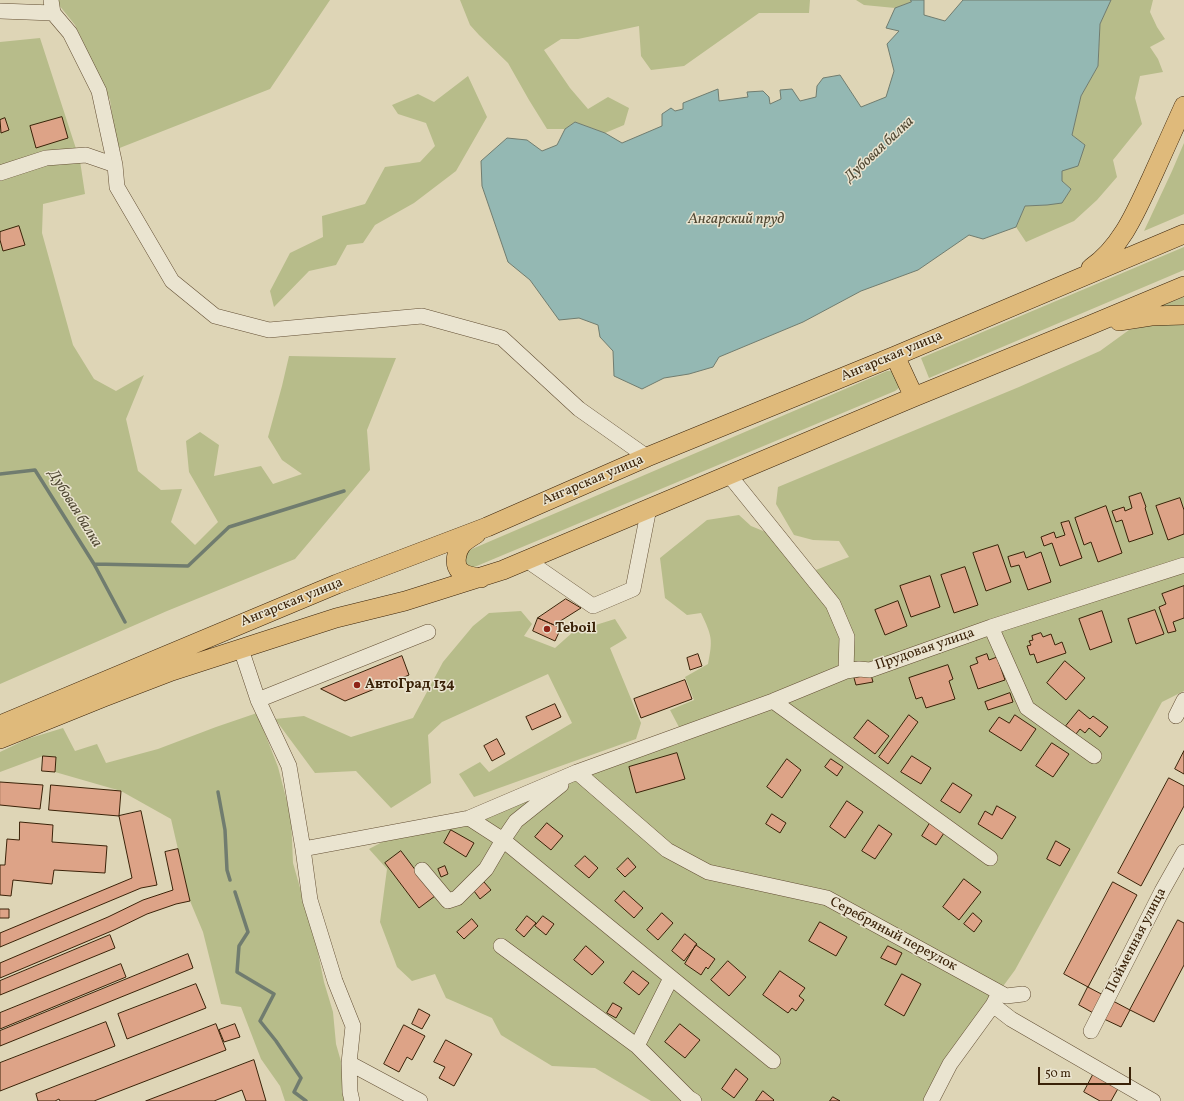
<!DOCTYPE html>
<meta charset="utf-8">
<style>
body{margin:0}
#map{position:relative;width:1184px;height:1101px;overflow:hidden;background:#ded5b6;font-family:Vollkorn,serif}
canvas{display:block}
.scale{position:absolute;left:1038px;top:1067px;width:93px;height:18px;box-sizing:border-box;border:2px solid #3a2208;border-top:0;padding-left:5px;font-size:12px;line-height:14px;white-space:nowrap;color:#3a2208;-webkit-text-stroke:3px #eae4d0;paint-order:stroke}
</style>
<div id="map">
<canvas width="1184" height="1101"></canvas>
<div class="scale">50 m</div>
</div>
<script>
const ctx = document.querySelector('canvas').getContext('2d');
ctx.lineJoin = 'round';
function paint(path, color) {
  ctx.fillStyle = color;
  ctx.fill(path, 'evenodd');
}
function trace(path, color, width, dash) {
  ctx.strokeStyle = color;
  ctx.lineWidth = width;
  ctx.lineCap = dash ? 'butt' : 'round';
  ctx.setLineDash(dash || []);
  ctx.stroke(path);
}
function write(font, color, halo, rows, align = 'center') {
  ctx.font = font + ' Vollkorn,serif';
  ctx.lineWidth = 3;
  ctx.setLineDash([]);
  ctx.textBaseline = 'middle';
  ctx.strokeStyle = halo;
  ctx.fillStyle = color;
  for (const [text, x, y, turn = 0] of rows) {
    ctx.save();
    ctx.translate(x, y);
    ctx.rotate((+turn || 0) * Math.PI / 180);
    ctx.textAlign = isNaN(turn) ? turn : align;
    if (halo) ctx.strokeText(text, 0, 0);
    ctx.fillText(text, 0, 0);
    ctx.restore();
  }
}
paint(new Path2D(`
 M 55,0 L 330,0 L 270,89 L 117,149 L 110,100 L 75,25 Z
 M 460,0 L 810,0 L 809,13 L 759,13 L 684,66 L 651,70 L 641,56 L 639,26 L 578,39 L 561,39 L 544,50 L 570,88 L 588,109 L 608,97 L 629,108 L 624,125 L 605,133 L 575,122 L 565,129 L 547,129 L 529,100 L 508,63 L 479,35 L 470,25 Z
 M 856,0 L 911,0 L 911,2 L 895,8 L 864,5 Z
 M 1111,0 L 1153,0 L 1150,12 L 1157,27 L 1165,39 L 1150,47 L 1158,59 L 1163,72 L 1140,76 L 1135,98 L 1142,124 L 1113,160 L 1117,177 L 1097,200 L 1074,221 L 1026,242 L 1016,227 L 1025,206 L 1047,205 L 1071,189 L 1062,181 L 1061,171 L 1085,145 L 1072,135 L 1081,96 L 1098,66 L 1100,24 Z
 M 40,38 L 80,161 L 85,194 L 43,204 L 42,233 L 73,345 L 94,379 L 116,391 L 144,375 L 126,419 L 138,471 L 161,490 L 182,489 L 171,522 L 195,545 L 218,522 L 189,472 L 186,441 L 200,432 L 219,445 L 214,476 L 261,466 L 273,484 L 302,474 L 282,460 L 268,437 L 282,386 L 289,356 L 396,358 L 367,430 L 370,470 L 295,559 L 167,611 L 0,684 L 0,42 Z
 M 468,76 L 487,117 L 456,171 L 414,203 L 375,225 L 363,243 L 347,245 L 336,265 L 309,271 L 274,307 L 270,291 L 290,253 L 323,237 L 322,216 L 365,204 L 385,167 L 420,162 L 435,146 L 426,123 L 398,114 L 392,105 L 418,94 L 434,102 Z
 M 1184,143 L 1184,214 L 1144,231 L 1172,171 Z
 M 1184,247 L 1184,270 L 929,378 L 921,358 Z
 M 1184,297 L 1184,305 L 1153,309 Z
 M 1173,323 L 1184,323 L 1184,691 L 1162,702 L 1015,970 L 935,1079 L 924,1101 L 651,1101 L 595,1068 L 552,1066 L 501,1035 L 492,1018 L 446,998 L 435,974 L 412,981 L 397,967 L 380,922 L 387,869 L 369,849 L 422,821 L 497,807 L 575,781 L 600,769 L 684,742 L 680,729 L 670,710 L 694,700 L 685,677 L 708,664 C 713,639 712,636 701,613 L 687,615 L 665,598 L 660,558 L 707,520 L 739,515 L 751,526 L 768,533 L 803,575 L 849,557 L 839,541 L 813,540 L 794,535 L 776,504 L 778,487 L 1019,387 L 1100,351 L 1129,330 L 1148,326 Z
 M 887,371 L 892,371 L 901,384 L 899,388 L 895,391 L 472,568 L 467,569 L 463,554 L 465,552 Z
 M 521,611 L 532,624 L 524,636 L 555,648 L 573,632 L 615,619 L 627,638 L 610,648 L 641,723 L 636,739 L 474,797 L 459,774 L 480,762 L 489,772 L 572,723 L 548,674 L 442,722 L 428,735 L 431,783 L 391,808 L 356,771 L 315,773 L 275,719 L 304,716 L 351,737 L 413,718 L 443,662 L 473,626 L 489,613 Z
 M 257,713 L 278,767 L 291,817 L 293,863 L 317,948 L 324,982 L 333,1012 L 336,1044 L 344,1072 L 344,1101 L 285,1101 L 280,1086 L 261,1059 L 241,1007 L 221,1004 L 203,932 L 190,901 L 171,819 L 121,791 L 55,772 L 56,757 L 43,756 L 0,772 L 0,752 L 27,739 L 63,728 L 75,751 L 97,744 L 106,763 L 158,749 L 216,727 Z`), '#b7bc8a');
const water = new Path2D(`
 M 911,0 L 924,0 L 924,15 L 945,21 L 963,0 L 1111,0 L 1100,24 L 1098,66 L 1081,96 L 1072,135 L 1085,145 L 1078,166 L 1062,171 L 1062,181 L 1071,189 L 1062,203 L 1047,205 L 1025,206 L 1016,227 L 983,239 L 969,235 L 918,270 L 861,291 L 803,322 L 719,357 L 713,367 L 689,374 L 664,378 L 642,389 L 614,376 L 613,351 L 600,337 L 598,325 L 579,318 L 559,320 L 530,280 L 508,262 L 482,186 L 481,161 L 507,138 L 527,140 L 542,151 L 557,145 L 565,129 L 575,122 L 605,133 L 622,143 L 662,126 L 662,114 L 671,108 L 675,111 L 683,109 L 683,103 L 718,89 L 719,101 L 748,97 L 747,92 L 763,91 L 769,97 L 770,104 L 781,99 L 780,90 L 792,89 L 800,101 L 816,97 L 817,86 L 823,78 L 840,75 L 861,107 L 886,97 L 894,71 L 887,44 L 899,31 L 886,28 L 895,8 L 911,2 Z`);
paint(water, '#94b8b3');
trace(water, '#707c6f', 1);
trace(new Path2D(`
 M 0,474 L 35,470 L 94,564 L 188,566 L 229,527 L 344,491
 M 94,564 L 125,622
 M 218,792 L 225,830 L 227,870 L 230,880
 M 235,892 L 248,932 L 239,946 L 237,972 L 274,994 L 260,1021 L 276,1041 L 301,1078 L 294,1092 L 306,1101`), '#707c6f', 3.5);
const building = new Path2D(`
 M 62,117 L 68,138 L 36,148 L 30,126 Z
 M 5,118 L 9,130 L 1,133 L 0,120 Z
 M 19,226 L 25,245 L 3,251 L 0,240 L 0,232 Z
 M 1141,493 L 1146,507 L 1145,508 L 1153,534 L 1129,542 L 1122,520 L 1116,522 L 1112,511 L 1124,507 L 1125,511 L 1132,508 L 1129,497 Z
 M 1180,498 L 1184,510 L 1184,534 L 1168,540 L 1156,506 Z
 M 1106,506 L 1122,553 L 1098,562 L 1091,542 L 1084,545 L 1075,518 Z
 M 1069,521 L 1082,558 L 1060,566 L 1052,543 L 1044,546 L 1041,537 L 1054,532 L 1056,538 L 1065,535 L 1061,523 Z
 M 998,545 L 1011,582 L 986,591 L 973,553 Z
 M 1024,552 L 1026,558 L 1041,552 L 1051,582 L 1028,590 L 1019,565 L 1011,567 L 1008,557 Z
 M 965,567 L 978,605 L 954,613 L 941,575 Z
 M 930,576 L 940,607 L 911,617 L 900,586 Z
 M 1184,586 L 1184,618 L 1173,622 L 1176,631 L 1168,633 L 1159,607 L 1166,604 L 1162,594 Z
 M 566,599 L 581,608 L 554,625 L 538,618 Z
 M 898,601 L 907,626 L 885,635 L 875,610 Z
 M 1155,610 L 1164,634 L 1136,644 L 1128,619 Z
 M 1102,611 L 1112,642 L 1090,650 L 1079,619 Z
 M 538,618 L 561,628 L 555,641 L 533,631 Z
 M 1041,633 L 1043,637 L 1051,634 L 1055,645 L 1062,642 L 1066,653 L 1037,663 L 1034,654 L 1030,655 L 1027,646 L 1031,645 L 1029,641 L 1033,640 L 1032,636 Z
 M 698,654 L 702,666 L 690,670 L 687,658 Z
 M 987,654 L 989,660 L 997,657 L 1005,680 L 978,689 L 970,666 L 978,663 L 976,658 Z
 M 402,656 L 409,675 L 345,701 L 321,689 Z
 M 1065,661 L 1085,678 L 1066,700 L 1047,683 Z
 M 948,665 L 953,679 L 949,681 L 955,699 L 926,708 L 922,697 L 916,699 L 909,678 Z
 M 871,675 L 873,682 L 856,685 L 854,678 Z
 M 685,680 L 692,699 L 641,718 L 634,699 Z
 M 1010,693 L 1013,702 L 988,710 L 985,702 Z
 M 555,704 L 561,717 L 532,730 L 526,717 Z
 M 1079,710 L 1090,719 L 1093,716 L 1108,727 L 1100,737 L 1089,728 L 1085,733 L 1080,729 L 1076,734 L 1066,726 Z
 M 909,715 L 918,722 L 888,764 L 879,757 Z
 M 1015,715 L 1036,729 L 1021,751 L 989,731 L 999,717 L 1009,723 Z
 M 868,720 L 889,736 L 875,754 L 854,738 Z
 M 497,739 L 505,754 L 492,761 L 484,746 Z
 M 1052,743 L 1069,754 L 1053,777 L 1036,766 Z
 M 1184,751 L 1184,774 L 1175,769 Z
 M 677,753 L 685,779 L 636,793 L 629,767 Z
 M 43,756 L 56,757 L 55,772 L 42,771 Z
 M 912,756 L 931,768 L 921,784 L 901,772 Z
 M 787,759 L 801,770 L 782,798 L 767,787 Z
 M 831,759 L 843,767 L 837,776 L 825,767 Z
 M 1169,778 L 1184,786 L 1184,806 L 1141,886 L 1118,873 Z
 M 0,782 L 43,785 L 40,809 L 0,805 Z
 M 953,783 L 972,795 L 960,813 L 941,801 Z
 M 51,785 L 121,791 L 119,816 L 49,810 Z
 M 847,801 L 863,812 L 845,838 L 830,827 Z
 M 997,806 L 1016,817 L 1002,839 L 978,824 L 985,811 L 992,815 Z
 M 141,811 L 157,885 L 141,888 L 0,947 L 0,933 L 132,878 L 119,816 Z
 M 772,814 L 786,823 L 780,833 L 766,824 Z
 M 20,822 L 53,825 L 52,842 L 107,846 L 105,873 L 54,870 L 52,884 L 13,880 L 11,896 L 0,895 L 0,865 L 5,865 L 7,839 L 19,840 Z
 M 547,823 L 563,836 L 551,850 L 535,837 Z
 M 930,823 L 944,833 L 936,845 L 922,836 Z
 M 879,825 L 892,834 L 875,859 L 862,851 Z
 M 451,830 L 474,843 L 466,857 L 444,843 Z
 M 1056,841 L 1070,849 L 1060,866 L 1047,859 Z
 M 178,849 L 190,901 L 176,904 L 147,914 L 114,930 L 0,978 L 0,963 L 108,917 L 143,900 L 173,890 L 165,852 Z
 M 401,851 L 435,896 L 419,908 L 385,863 Z
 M 585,856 L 598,868 L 589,878 L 575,866 Z
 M 628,858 L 636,867 L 625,877 L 617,869 Z
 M 445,866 L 448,874 L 441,877 L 438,869 Z
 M 964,879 L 981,892 L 959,920 L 943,907 Z
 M 484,882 L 491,890 L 480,899 L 474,891 Z
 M 1113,882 L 1137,895 L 1088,987 L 1064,974 Z
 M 624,891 L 643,908 L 634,918 L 615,901 Z
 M 0,909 L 9,909 L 9,918 L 0,918 Z
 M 662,913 L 673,923 L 658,940 L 647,930 Z
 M 973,913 L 982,921 L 974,932 L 964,924 Z
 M 527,916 L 536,923 L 524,937 L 516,930 Z
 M 543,916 L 554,924 L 546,935 L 535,926 Z
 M 472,919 L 478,926 L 464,939 L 457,932 Z
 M 1178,920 L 1184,923 L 1184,965 L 1154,1022 L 1130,1010 Z
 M 820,922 L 847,937 L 836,956 L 809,941 Z
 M 685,934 L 697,944 L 684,961 L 672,951 Z
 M 110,935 L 115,948 L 0,995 L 0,981 Z
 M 696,945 L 715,959 L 708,969 L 706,967 L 701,975 L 685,964 Z
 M 586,946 L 604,962 L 592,975 L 574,960 Z
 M 888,946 L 902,953 L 896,965 L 881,958 Z
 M 188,954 L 193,968 L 0,1046 L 0,1031 Z
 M 728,961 L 746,977 L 729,996 L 711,980 Z
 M 121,964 L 126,977 L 0,1029 L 0,1013 Z
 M 633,971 L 649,983 L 639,995 L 624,983 Z
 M 780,971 L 805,988 L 799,996 L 804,1000 L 796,1011 L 792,1008 L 788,1013 L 763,995 Z
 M 902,974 L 921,984 L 904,1016 L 885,1005 Z
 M 196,984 L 206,1008 L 127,1039 L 118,1014 Z
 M 1088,987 L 1105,996 L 1095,1014 L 1079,1005 Z
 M 1113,1001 L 1130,1010 L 1121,1027 L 1104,1019 Z
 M 613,1003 L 622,1008 L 616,1018 L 607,1013 Z
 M 419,1009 L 430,1015 L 422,1029 L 412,1024 Z
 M 106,1022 L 115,1046 L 0,1091 L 0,1063 Z
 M 216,1024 L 226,1050 L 94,1101 L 60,1101 L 59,1099 L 55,1101 L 38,1101 L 36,1094 Z
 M 235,1024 L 240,1037 L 224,1042 L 219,1030 Z
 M 680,1024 L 700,1040 L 685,1058 L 665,1042 Z
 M 404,1025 L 425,1036 L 412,1060 L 407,1057 L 399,1072 L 384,1064 Z
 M 446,1040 L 472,1054 L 454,1086 L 439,1078 L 445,1067 L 434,1062 Z
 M 254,1060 L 266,1101 L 246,1101 L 242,1090 L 214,1101 L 146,1101 Z
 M 736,1069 L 748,1079 L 734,1098 L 722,1089 Z
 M 1095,1071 L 1120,1085 L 1111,1101 L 1100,1101 L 1084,1092 Z
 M 763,1091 L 774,1100 L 773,1101 L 756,1101 Z
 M 833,1097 L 840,1101 L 830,1101 Z`);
paint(building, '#dda387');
trace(building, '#3a2208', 1);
const minor = new Path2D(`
 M 51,0 L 53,13 L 70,33 L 99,91 L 115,165 L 117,187 L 172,281 L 215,316 L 269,330 L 422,316 L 502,338 L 579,409 L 647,457
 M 0,11 L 53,13
 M 0,173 L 46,158 L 86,155 L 115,165
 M 729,475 L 833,604 L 847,637 L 846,671
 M 528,561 L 593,606 L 633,589 L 649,508
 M 991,627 L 1027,708 L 1094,756
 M 241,649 L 258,700 L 289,766 L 303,849 L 310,900 L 335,981 L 353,1026 L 349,1063 L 350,1092 L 352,1101
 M 258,700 L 428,632
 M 773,701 L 990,858
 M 1176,716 L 1184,700
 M 577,772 L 667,850 L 708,872 L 827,898 L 1006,996 L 1023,994
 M 469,818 L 503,840 L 773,1061
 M 303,849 L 469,818 L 577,772 L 773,701 L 846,671 L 859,669 L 870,670 L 991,627 L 1184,565
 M 422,870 L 448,901 L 457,898 L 486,869 L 503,840 L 516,821 L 561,785
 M 501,946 L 637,1046 L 689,1098 L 694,1101
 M 993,1005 L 1011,1019 L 1153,1101
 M 1091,1031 L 1162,891 L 1184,852
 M 637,1046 L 671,978
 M 349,1063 L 420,1101
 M 931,1101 L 950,1064 L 993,1005 L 997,997`);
const major = new Path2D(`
 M 1091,268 C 1122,247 1137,209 1152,177 C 1163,153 1173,130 1184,106
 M 1119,321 L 1151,316 L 1184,315
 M 895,356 L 914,397
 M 476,534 C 471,537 466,540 462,544 C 457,550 453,564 460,571 C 465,576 474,577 481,578
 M 0,725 L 337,584 L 487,527 L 647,457 L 895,356 L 1184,234
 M 0,739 L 104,697 L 172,671 L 336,618 L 405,601 L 503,570 L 914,397 L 1088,326 L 1184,286`);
trace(minor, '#634f34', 16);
trace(major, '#3a2208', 20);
trace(minor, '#eae4d0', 15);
trace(major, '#dfba7b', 19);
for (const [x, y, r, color] of [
 [547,629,4,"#8f2418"],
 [357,685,4,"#8f2418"]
]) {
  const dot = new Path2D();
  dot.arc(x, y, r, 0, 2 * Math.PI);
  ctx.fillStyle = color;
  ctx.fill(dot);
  trace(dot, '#eae4d0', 1.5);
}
write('14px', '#3a2208', '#eae4d0', [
 ["Ангарская улица",892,357,-23],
 ["Ангарская улица",593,481,-23],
 ["Ангарская улица",292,603,-22],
 ["Прудовая улица",925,650,-19],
 ["Серебряный переулок",893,935,28],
 ["Пойменная улица",1137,941,-63]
]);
write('bold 14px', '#3a2208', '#eae4d0', [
 ["Teboil",555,629],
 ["АвтоГрад 134",365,685]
], 'left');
write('italic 15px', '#504833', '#eae4d0', [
 ["Дубовая балка",880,150,-43],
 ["Ангарский пруд",736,220],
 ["Дубовая балка",74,509,58]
]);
</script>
